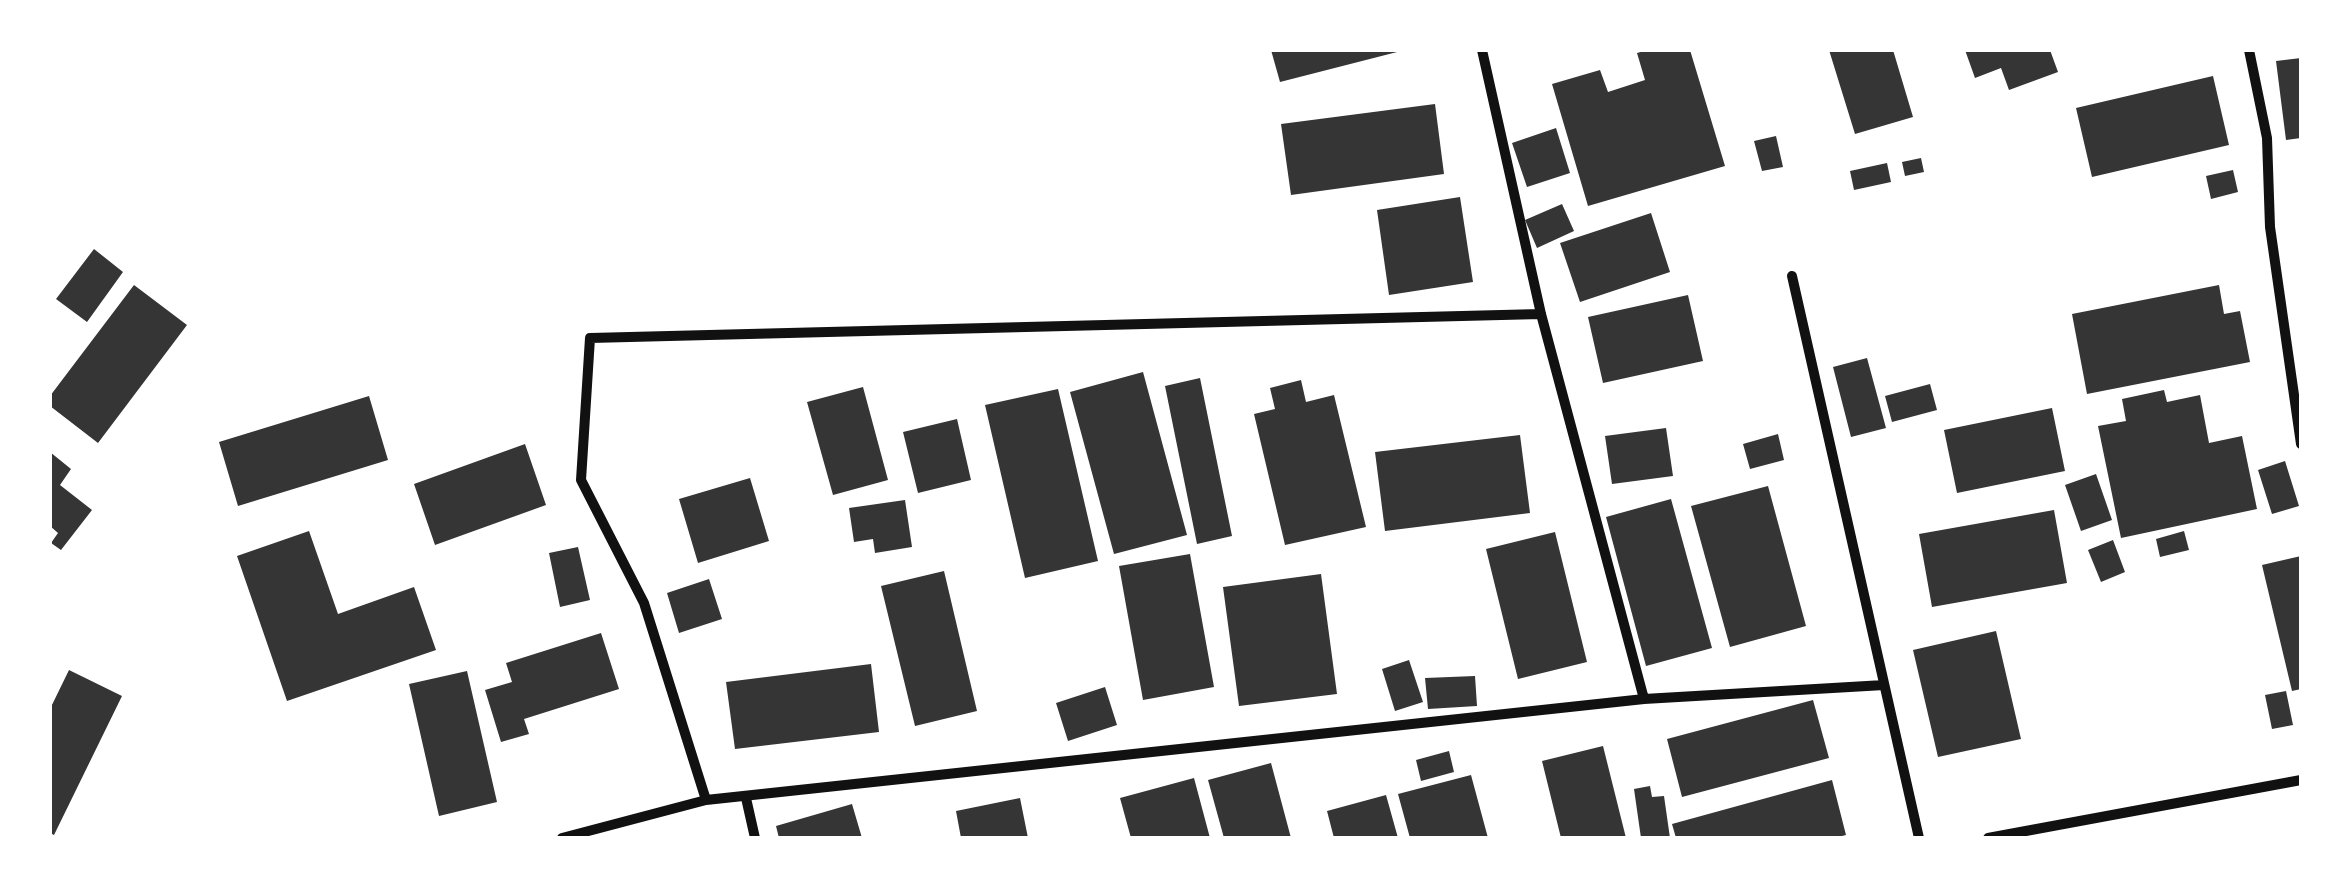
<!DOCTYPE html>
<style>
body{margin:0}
#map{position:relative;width:2351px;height:888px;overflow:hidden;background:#fff;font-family:"Roboto Serif",serif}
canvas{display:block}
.frame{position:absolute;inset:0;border:52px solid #fff;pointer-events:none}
</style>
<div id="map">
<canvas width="2351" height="888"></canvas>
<div class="frame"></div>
</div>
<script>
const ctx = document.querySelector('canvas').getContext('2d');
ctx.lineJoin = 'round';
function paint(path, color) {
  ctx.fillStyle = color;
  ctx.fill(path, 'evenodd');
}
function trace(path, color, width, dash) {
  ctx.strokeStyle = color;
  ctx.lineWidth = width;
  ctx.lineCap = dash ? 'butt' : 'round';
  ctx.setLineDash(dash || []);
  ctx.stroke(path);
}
paint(new Path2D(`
 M 1271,50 L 1401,50 L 1401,51 L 1280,82 Z
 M 1648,50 L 1690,50 L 1725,166 L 1588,206 L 1552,84 L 1600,70 L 1608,92 L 1645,80 L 1637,53 Z
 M 1829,50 L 1893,50 L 1913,117 L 1855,134 Z
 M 1965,50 L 2050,50 L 2058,72 L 2009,90 L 2001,68 L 1975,78 Z
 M 2301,58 L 2301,138 L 2286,140 L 2276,61 Z
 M 2213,76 L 2229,145 L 2092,177 L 2076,108 Z
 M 1435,104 L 1444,174 L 1291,195 L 1281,124 Z
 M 1556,128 L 1570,173 L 1527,187 L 1512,143 Z
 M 1776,136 L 1783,167 L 1762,171 L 1754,141 Z
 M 1921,158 L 1924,172 L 1905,176 L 1902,162 Z
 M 1887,163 L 1891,182 L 1854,190 L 1850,171 Z
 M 2233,170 L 2238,192 L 2211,199 L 2206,176 Z
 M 1460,197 L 1473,282 L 1389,295 L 1377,210 Z
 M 1562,204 L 1574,231 L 1537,248 L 1525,220 Z
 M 1651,213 L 1670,272 L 1580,302 L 1560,243 Z
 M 94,249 L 123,272 L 87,322 L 56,299 Z
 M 134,285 L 187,325 L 98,443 L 50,406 L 50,396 Z
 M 2219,285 L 2224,314 L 2240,311 L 2250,362 L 2087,394 L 2072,314 Z
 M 1688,295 L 1703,361 L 1603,383 L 1588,317 Z
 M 1867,358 L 1886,428 L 1851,437 L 1833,367 Z
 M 1143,372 L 1187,535 L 1114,554 L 1070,392 Z
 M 1200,378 L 1232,536 L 1197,544 L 1165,386 Z
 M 1301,380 L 1306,402 L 1334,395 L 1366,527 L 1285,545 L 1254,414 L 1275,409 L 1270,388 Z
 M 1930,384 L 1937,410 L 1892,422 L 1885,396 Z
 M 863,387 L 888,480 L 833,495 L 807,402 Z
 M 1058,389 L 1098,561 L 1025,578 L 985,405 Z
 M 2164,390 L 2167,402 L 2200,395 L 2209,443 L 2242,436 L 2257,509 L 2121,538 L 2098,426 L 2126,421 L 2122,399 Z
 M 369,396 L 388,460 L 238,506 L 219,442 Z
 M 2052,408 L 2065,471 L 1957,493 L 1944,430 Z
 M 957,419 L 971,480 L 918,493 L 903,432 Z
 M 1666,428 L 1673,476 L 1612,484 L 1605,436 Z
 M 1778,434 L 1784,460 L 1750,469 L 1743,444 Z
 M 1520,435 L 1530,513 L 1385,531 L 1375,452 Z
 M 525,444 L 546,505 L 435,545 L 414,484 Z
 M 50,452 L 71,469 L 60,485 L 92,510 L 61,550 L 51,543 L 58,533 L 50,526 Z
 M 2285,461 L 2299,506 L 2272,514 L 2258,470 Z
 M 2096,474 L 2112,520 L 2081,531 L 2065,485 Z
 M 750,478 L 769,541 L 698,563 L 679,499 Z
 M 1768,486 L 1806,626 L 1730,647 L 1691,506 Z
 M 1671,499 L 1712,648 L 1646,666 L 1606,517 Z
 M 905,500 L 912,547 L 875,553 L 873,539 L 854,542 L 849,508 Z
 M 2054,510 L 2067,583 L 1932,607 L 1919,534 Z
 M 309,531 L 338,614 L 414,587 L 436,650 L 287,701 L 237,556 Z
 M 2184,531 L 2189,550 L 2160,557 L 2156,539 Z
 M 1555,532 L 1587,662 L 1518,679 L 1486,549 Z
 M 2113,540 L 2125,572 L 2101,582 L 2088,550 Z
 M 578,547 L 590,600 L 560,607 L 549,553 Z
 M 1190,554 L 1214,687 L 1143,700 L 1119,566 Z
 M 2301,556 L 2301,689 L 2292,691 L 2262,565 Z
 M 944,571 L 977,711 L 915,726 L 881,586 Z
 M 1321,574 L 1337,694 L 1239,706 L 1223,587 Z
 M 709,579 L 722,619 L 679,633 L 667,593 Z
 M 1996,631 L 2021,739 L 1938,757 L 1913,650 Z
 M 601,633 L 619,689 L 524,719 L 529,734 L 501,742 L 485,690 L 512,682 L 506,663 Z
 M 1409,660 L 1423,702 L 1395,711 L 1382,669 Z
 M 871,664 L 879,732 L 735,749 L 726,682 Z
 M 69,670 L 122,696 L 54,835 L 50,833 L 50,709 Z
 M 467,671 L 497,802 L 439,816 L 409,684 Z
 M 1475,676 L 1477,706 L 1428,709 L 1425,678 Z
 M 1105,687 L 1117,725 L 1068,741 L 1056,703 Z
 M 2286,691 L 2293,725 L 2272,729 L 2265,695 Z
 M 1813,700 L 1829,758 L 1682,797 L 1667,739 Z
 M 1603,746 L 1626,838 L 1561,838 L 1542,761 Z
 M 1449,751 L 1454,772 L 1421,781 L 1416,760 Z
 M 1271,763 L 1291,838 L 1224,838 L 1208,780 Z
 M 1471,775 L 1488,838 L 1410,838 L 1398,794 Z
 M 1194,778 L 1210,838 L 1131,838 L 1120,798 Z
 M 1832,780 L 1846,835 L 1834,838 L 1676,838 L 1672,824 Z
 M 1650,786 L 1652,797 L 1664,796 L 1670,838 L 1641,838 L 1634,789 Z
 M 1386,795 L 1398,838 L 1334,838 L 1327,811 Z
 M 1020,798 L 1028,838 L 961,838 L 956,811 Z
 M 852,804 L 862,838 L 779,838 L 776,826 Z`), '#353535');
trace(new Path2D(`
 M 1482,50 L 1541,314 L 1644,699
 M 2249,50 L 2267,138 L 2270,227 L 2301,444
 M 1792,276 L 1919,838
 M 746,798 L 755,838
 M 706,800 L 644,603 L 581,480 L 590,338 L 1541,314
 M 562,838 L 706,800 L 1644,699 L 1884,685
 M 1988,838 L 2301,780`), '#111', 10);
</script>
